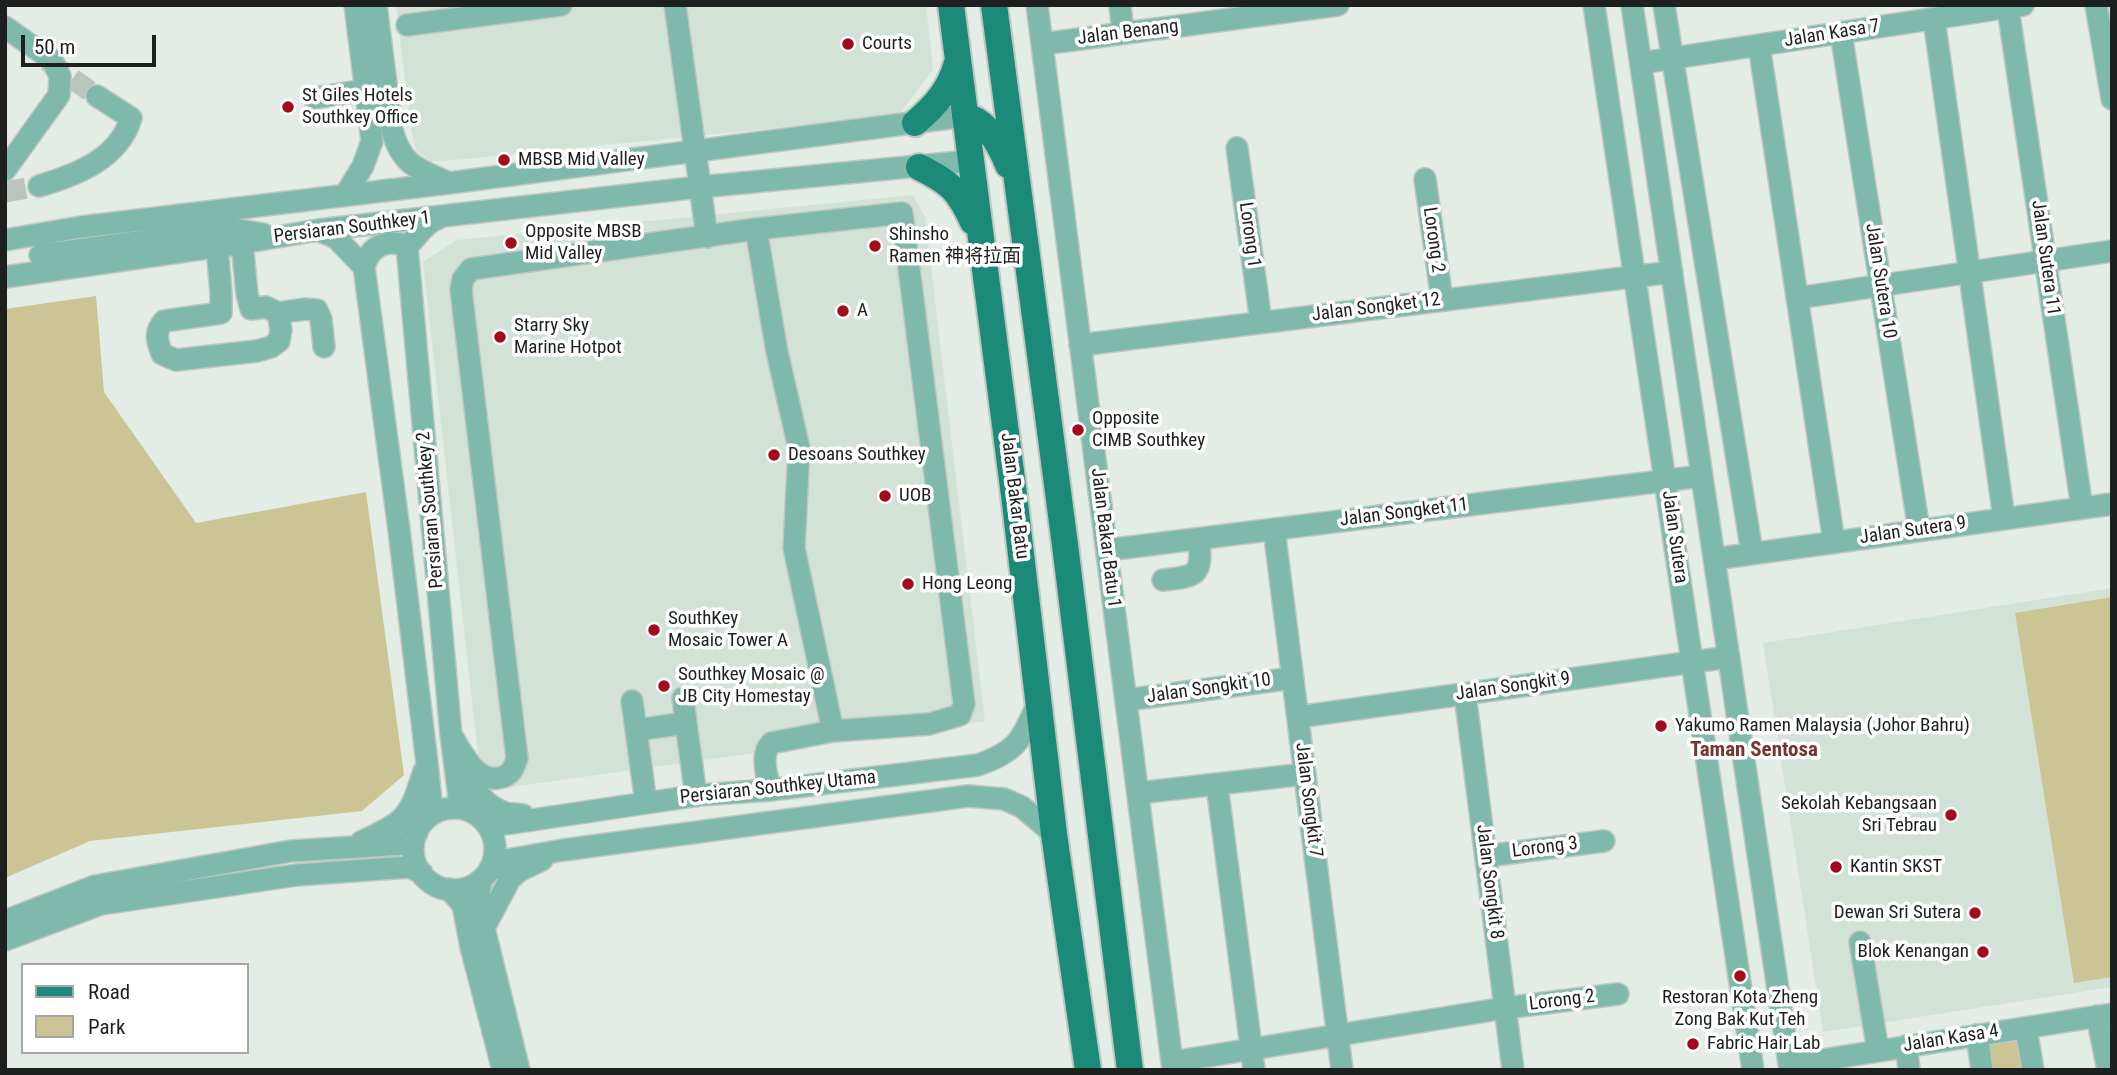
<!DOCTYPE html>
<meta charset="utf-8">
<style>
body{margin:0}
#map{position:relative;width:2117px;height:1075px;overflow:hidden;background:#e3ece5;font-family:"Roboto Condensed",sans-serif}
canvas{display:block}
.frame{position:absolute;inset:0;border:7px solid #1d201e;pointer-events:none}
.legend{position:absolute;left:21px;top:963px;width:228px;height:91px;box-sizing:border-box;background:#fff;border:2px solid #a5a6a5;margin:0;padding:9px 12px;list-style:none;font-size:21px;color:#1d201e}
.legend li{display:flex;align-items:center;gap:14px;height:35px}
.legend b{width:35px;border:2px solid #a5a6a5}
.scale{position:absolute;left:21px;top:35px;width:135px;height:32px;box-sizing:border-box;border:4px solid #1d201e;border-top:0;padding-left:9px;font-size:21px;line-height:24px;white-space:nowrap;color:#1d201e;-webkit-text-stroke:5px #fff;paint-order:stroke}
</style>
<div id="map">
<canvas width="2117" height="1075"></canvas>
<div class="frame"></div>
<ul class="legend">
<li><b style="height:9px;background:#1b8a79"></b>Road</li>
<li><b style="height:19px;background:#cbc595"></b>Park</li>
</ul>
<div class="scale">50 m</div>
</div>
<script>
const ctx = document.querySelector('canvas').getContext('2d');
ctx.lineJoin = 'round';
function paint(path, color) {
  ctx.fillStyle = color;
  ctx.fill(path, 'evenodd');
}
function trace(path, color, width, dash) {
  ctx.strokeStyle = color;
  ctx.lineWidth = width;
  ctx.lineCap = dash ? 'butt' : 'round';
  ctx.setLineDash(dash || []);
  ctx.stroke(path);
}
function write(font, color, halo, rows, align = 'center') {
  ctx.font = font + ' "Roboto Condensed","Noto Sans SC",sans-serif';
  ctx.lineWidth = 7;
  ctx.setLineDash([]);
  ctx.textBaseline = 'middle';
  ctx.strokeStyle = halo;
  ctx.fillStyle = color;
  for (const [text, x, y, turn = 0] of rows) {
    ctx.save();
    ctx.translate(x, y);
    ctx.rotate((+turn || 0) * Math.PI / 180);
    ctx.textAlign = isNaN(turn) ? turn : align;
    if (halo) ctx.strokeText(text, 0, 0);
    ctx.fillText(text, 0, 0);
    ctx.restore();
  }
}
paint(new Path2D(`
 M 396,5 L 926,5 L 933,69 L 898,116 L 444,161 L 431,161 L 416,150 L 411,129 Z
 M 913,195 L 925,217 L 985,721 L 482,791 L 423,262 L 457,240 Z
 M 2112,588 L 2112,987 L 1823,1032 L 1763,643 Z`), '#d3e2d6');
paint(new Path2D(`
 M 96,296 L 104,392 L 196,523 L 366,492 L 404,775 L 362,811 L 90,841 L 5,878 L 5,309 Z
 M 2112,597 L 2112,977 L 2074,983 L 2015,613 Z
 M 2020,1038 L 2025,1070 L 1990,1070 L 1985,1044 Z`), '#cbc595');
trace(new Path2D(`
 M 47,61 L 97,96
 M 5,192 L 39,186`), '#bbc3bd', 21, [21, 10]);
const minor = new Path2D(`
 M 376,5 L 392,130 C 401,164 417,169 447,182
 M 675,5 L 707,237
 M 1037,5 L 1173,1070
 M 1120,5 L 1123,33
 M 1594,5 C 1648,360 1699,715 1753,1070
 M 1632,5 L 1790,1070
 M 1664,5 L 1752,553
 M 2096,5 L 2112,99
 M 2008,8 L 2082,508
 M 1934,19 L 2004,518
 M 407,25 L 561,5
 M 5,27 L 52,60 L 60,76 L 59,95 L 5,170
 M 1841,33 L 1919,530
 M 1042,44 L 1338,5
 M 1759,45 L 1834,542
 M 1641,63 L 2023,5
 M 314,98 L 366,90
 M 1237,148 L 1261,322
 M 1425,179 L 1442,300
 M 39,186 C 76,175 119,159 131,118 L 97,96
 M 345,195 L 363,166 L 372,141 L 355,5
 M 439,218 C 424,223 419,236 407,246 L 451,735 L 459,797 L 474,813
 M 756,229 L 777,352 L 799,448 L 794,548 L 833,731
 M 318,230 L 336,238 L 364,267 L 399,530 L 427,763 L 431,801 L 426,819
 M 5,240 L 81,227 L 449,183 L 965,116
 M 242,243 L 247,294 L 251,309 L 266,307 L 278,313 L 305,309 L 317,310 L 321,319 L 324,347
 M 217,246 L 221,293 L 221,313 L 164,321 C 154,332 157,341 162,354 L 176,360 L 257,351 L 271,347 L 279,341 L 281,330 L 278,313
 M 40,255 L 234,229 L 263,234
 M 364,267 C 370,246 386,238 407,246
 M 5,277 L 242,243 L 318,230 L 700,187 L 970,161
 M 1797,298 L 2112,251
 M 1080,345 L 1672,272
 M 1274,529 L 1342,1070
 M 1107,550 L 1702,476
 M 1714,559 L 2112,504
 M 1163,580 C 1198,576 1202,576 1199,539
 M 1465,694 L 1513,1070
 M 683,698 L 686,723
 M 1126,700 L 1293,678
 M 632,701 L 636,730
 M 1298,717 L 1729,657
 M 451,735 C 463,752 474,782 499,778 C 511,776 514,768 517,758 L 461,290 L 463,279 L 471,269 L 756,229 L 902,213 L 964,704 L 960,715 L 929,724 L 833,731 L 771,743 C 760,755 767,775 770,790
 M 457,766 C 468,782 486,808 506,813 C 512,814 518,814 523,815
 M 1217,785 L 1254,1070
 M 1138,793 L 1305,774
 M 646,803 L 636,730 L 686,723 L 696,796
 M413 849a41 41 0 1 1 82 0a41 41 0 1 1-82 0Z
 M 485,822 L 505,824 L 700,795 L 770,790 L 978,765 C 1020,750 1021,739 1039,701
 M 361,842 C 407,820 409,818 424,771
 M 1486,856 L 1604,841
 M 488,872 L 507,860 L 563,850 L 968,796 L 1004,799 L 1022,807 L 1054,834
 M 481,880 L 478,904 L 519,1070
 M 449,889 L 463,905 L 471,947 L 503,1070
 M 5,921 L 95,886 L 291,851 L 404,844 L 417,833
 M 484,928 L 510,879 L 519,871 L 542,860
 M 5,940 L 101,904 L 297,875 L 409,867 L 422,873
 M 1860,942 L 1878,1051
 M 2097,1016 L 2108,1070
 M 2026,1028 L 2033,1070
 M 1977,1035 L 1982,1070
 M 1906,1046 L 1909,1070
 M 1172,1062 L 1505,1008 L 1618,994
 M 1790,1065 L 2112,1014`);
const major = new Path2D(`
 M 951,5 L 1014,495 L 1054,834 L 1088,1070
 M 994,5 L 1065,545 L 1130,1070
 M 965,116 C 987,120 1000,145 1008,165
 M 915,123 C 936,105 950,89 957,63
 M 919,167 C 951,183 958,190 973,222`);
trace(minor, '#bfc7c1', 24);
trace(major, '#bfc7c1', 30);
trace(minor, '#7eb9ac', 21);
trace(major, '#1b8a79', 26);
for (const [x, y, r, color] of [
 [848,44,7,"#a40a1c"],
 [288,107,7,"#a40a1c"],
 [504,160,7,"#a40a1c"],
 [511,243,7,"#a40a1c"],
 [875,246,7,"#a40a1c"],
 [843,311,7,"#a40a1c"],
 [500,337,7,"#a40a1c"],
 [1078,430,7,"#a40a1c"],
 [774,455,7,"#a40a1c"],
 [885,496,7,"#a40a1c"],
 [908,584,7,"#a40a1c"],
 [654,630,7,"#a40a1c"],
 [664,686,7,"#a40a1c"],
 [1661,726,7,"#a40a1c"],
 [1951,815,7,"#a40a1c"],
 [1836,867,7,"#a40a1c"],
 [1975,913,7,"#a40a1c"],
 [1983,952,7,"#a40a1c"],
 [1740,976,7,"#a40a1c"],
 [1693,1044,7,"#a40a1c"]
]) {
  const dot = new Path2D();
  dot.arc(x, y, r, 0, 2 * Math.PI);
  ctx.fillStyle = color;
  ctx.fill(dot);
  trace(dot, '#fff', 2.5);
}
write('19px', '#1d201e', '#fff', [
 ["Jalan Benang",1128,33,-7],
 ["Jalan Kasa 7",1832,34,-9],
 ["Persiaran Southkey 1",352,228,-7],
 ["Lorong 1",1249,235,82],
 ["Lorong 2",1433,240,82],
 ["Jalan Sutera 11",2045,258,82],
 ["Jalan Sutera 10",1880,281,81],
 ["Jalan Songket 12",1376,308,-7],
 ["Jalan Bakar Batu",1014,496,83],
 ["Persiaran Southkey 2",431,510,-95],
 ["Jalan Songket 11",1404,513,-7],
 ["Jalan Sutera 9",1913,531,-8],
 ["Jalan Sutera",1674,537,82],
 ["Jalan Bakar Batu 1",1105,538,83],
 ["Jalan Songkit 9",1513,687,-8],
 ["Jalan Songkit 10",1209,689,-8],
 ["Persiaran Southkey Utama",778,788,-6],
 ["Jalan Songkit 7",1308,800,83],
 ["Lorong 3",1545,848,-7],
 ["Jalan Songkit 8",1489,882,83],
 ["Lorong 2",1562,1001,-7],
 ["Jalan Kasa 4",1951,1039,-9]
]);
write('19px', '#1d201e', '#fff', [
 ["Courts",862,44],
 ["St Giles Hotels",302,96],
 ["Southkey Office",302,118],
 ["MBSB Mid Valley",518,160],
 ["Opposite MBSB",525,232],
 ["Mid Valley",525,254],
 ["Shinsho",889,235],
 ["Ramen 神将拉面",889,257],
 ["A",857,311],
 ["Starry Sky",514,326],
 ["Marine Hotpot",514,348],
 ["Opposite",1092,419],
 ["CIMB Southkey",1092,441],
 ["Desoans Southkey",788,455],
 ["UOB",899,496],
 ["Hong Leong",922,584],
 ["SouthKey",668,619],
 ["Mosaic Tower A",668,641],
 ["Southkey Mosaic @",678,675],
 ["JB City Homestay",678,697],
 ["Yakumo Ramen Malaysia (Johor Bahru)",1675,726],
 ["Sekolah Kebangsaan",1937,804,"right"],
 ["Sri Tebrau",1937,826,"right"],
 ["Kantin SKST",1850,867],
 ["Dewan Sri Sutera",1961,913,"right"],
 ["Blok Kenangan",1969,952,"right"],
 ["Restoran Kota Zheng",1740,998,"center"],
 ["Zong Bak Kut Teh",1740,1020,"center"],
 ["Fabric Hair Lab",1707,1044]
], 'left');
write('bold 21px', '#78322f', '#fff', [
 ["Taman Sentosa",1754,751]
]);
</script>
